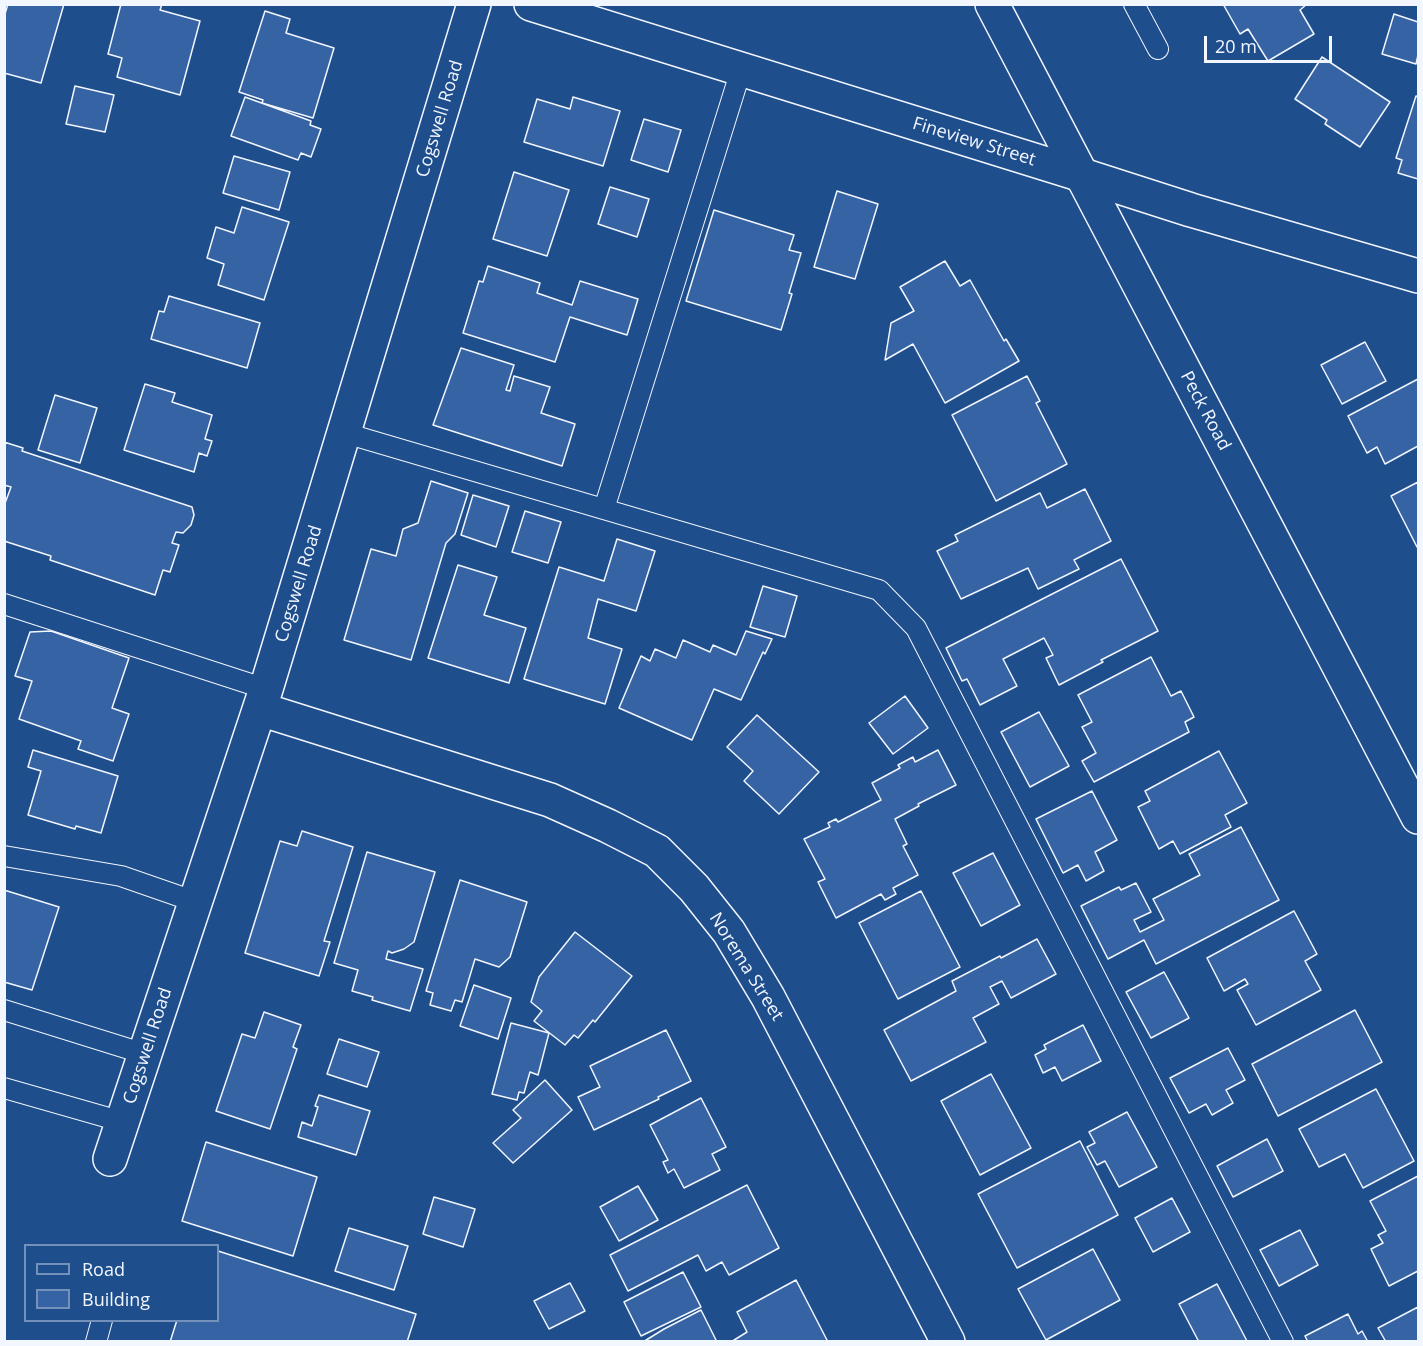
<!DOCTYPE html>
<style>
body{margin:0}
#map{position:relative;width:1423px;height:1346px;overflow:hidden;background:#1f4e8c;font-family:"Open Sans",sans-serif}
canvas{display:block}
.frame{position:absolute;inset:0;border:6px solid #f2f6ff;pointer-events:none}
.legend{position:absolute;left:24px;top:1244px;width:195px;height:78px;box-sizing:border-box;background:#1f4e8c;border:2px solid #7391ba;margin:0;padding:8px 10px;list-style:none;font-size:18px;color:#f2f6ff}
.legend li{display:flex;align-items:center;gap:12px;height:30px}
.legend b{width:30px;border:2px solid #7391ba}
.scale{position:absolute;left:1204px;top:36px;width:128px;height:27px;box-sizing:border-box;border:3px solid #f2f6ff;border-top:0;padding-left:8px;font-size:18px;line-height:21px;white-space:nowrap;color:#f2f6ff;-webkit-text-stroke:4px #1f4e8c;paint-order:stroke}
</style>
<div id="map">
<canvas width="1423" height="1346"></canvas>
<div class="frame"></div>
<ul class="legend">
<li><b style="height:8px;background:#1f4e8c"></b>Road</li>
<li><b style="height:16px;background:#3563a3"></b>Building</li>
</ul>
<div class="scale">20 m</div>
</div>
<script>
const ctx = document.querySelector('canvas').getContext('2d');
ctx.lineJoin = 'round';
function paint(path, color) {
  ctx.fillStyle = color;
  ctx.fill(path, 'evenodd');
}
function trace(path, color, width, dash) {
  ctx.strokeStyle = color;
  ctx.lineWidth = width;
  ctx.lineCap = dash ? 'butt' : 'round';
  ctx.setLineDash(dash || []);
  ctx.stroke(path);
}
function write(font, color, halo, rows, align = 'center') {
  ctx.font = font + ' "Open Sans",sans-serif';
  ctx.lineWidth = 4.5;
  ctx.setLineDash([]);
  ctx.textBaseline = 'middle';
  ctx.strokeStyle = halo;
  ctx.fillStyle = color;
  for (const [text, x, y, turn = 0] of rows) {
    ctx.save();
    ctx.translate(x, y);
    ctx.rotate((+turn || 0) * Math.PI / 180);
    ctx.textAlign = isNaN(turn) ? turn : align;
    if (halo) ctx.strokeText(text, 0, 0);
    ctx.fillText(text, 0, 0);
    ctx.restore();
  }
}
const building = new Path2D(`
 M 8,4 L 64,4 L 41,83 L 4,73 L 4,17 Z
 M 121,4 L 162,4 L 160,10 L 200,21 L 180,95 L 117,77 L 122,58 L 108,54 Z
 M 1223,4 L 1307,4 L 1300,10 L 1314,34 L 1268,61 L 1248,29 L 1240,34 Z
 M 265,11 L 290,19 L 286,33 L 334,48 L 313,118 L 262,103 L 263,100 L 239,92 Z
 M 1394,14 L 1418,22 L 1418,55 L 1416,64 L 1382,54 Z
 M 1322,57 L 1390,102 L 1360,147 L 1325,124 L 1327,120 L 1295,99 Z
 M 75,86 L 114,95 L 105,132 L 66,124 Z
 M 1416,96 L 1418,97 L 1418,179 L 1398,173 L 1402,160 L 1396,158 Z
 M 245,97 L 311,121 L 310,125 L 321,129 L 311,157 L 301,153 L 298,160 L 231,136 Z
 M 573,97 L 620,111 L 603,166 L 524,142 L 537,99 L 570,109 Z
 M 644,119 L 681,130 L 668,172 L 631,160 Z
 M 234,156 L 290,172 L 279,210 L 223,193 Z
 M 514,172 L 569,190 L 547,256 L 493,239 Z
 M 610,187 L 649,199 L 637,237 L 598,224 Z
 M 837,191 L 878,204 L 855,279 L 814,267 Z
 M 242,207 L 289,222 L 264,300 L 218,285 L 224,264 L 207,258 L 216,227 L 234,233 Z
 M 714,210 L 794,235 L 789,250 L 801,253 L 789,293 L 792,294 L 781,330 L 686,301 Z
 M 945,261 L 960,286 L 970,280 L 1004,341 L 1006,339 L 1019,361 L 945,403 L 913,344 L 885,360 L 891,323 L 914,311 L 900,287 Z
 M 488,266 L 540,283 L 537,293 L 572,305 L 580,281 L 638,299 L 627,335 L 570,317 L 555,362 L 463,333 L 479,281 L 483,282 Z
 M 169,296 L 260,323 L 247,368 L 151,339 L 159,311 L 164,312 Z
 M 1365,342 L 1386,381 L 1342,404 L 1321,365 Z
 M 461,348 L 514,365 L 506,390 L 510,391 L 514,376 L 550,387 L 541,413 L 575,424 L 562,466 L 433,425 Z
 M 1027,376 L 1040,401 L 1036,403 L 1067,464 L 996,501 L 952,415 Z
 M 1418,379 L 1418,446 L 1385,464 L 1377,447 L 1367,453 L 1348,416 Z
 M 145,384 L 175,393 L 172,402 L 212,415 L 205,439 L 212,441 L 207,456 L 199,453 L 194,472 L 124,450 Z
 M 55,395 L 97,408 L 80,463 L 38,450 Z
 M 4,442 L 23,448 L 22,451 L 192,507 L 194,515 L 191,525 L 183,533 L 176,532 L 172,543 L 179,545 L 170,572 L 163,570 L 155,595 L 50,560 L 51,556 L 4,541 L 4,506 L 11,487 L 4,485 Z
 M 431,481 L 468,493 L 455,534 L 446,543 L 411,660 L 344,640 L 371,549 L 396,556 L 403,529 L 418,523 Z
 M 1418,482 L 1418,546 L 1417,547 L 1391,496 Z
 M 1085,489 L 1111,541 L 1074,560 L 1079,569 L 1038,589 L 1028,568 L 961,599 L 937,551 L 958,541 L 955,535 L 1040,493 L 1047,508 Z
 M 473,495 L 509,506 L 496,547 L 461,535 Z
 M 525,511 L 561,522 L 548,563 L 512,552 Z
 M 617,539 L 655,551 L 636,611 L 598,599 L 588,638 L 622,649 L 605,704 L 524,679 L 559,567 L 604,581 Z
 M 1121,559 L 1158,631 L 1101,660 L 1103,662 L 1059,685 L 1046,658 L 1053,655 L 1044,638 L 1003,659 L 1017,686 L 980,705 L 967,679 L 962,681 L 946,648 Z
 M 458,565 L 497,577 L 484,615 L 526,628 L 509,683 L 428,658 Z
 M 763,586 L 797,596 L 785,637 L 750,627 Z
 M 51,631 L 129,658 L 112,708 L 129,714 L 113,761 L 78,749 L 81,741 L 19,719 L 32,681 L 15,676 L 30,632 Z
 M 746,631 L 772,639 L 765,654 L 763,652 L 741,700 L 714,689 L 692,740 L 619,708 L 641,656 L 650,661 L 655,649 L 676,658 L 683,640 L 710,652 L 713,645 L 736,655 Z
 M 1151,657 L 1171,696 L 1181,691 L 1194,717 L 1185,722 L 1189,732 L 1094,782 L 1082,761 L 1096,753 L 1082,727 L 1092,722 L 1078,695 Z
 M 905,696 L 928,728 L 893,754 L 869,723 Z
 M 1039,712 L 1069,766 L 1030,787 L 1001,732 Z
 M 757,715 L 819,772 L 779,814 L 744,781 L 753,771 L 727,747 Z
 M 33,750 L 118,776 L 101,833 L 76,826 L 75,829 L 28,815 L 41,771 L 28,767 Z
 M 938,750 L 956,785 L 918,804 L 919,806 L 895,819 L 907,844 L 903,846 L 918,875 L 893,888 L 896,894 L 885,900 L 881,894 L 836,918 L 818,882 L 825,879 L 804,839 L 830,827 L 828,823 L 836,819 L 838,822 L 881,800 L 872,783 L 900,768 L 898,765 L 913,757 L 915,762 Z
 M 1219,751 L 1247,803 L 1225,815 L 1231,827 L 1180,854 L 1173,841 L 1159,849 L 1138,807 L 1150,801 L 1145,791 Z
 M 1092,791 L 1117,840 L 1095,852 L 1104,871 L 1086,881 L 1078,865 L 1063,873 L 1036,819 Z
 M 1241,827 L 1279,900 L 1156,964 L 1144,940 L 1108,959 L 1081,906 L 1119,887 L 1121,890 L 1136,883 L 1151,912 L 1134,920 L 1140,932 L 1164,920 L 1153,899 L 1200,875 L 1189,854 Z
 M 302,831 L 353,847 L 324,941 L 330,942 L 319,976 L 245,953 L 280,841 L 297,846 Z
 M 367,852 L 435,872 L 414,942 L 404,949 L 392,953 L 388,951 L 386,959 L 423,969 L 410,1011 L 372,1000 L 373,997 L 352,991 L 358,970 L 334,963 Z
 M 993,853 L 1020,905 L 981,926 L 953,873 Z
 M 460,880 L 527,902 L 510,957 L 499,967 L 475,959 L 462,1002 L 455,1000 L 451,1011 L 430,1005 L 433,993 L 426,991 Z
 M 4,890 L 59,907 L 32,990 L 4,982 Z
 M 921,891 L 960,967 L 898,999 L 859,923 Z
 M 1294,911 L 1317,954 L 1305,961 L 1321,990 L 1256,1025 L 1237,990 L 1248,984 L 1245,979 L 1224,991 L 1207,958 Z
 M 575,932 L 632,976 L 595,1022 L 593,1020 L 578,1038 L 574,1035 L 565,1045 L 534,1021 L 542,1011 L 531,1002 L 539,977 Z
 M 1037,939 L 1056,974 L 1011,998 L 1002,981 L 990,987 L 999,1004 L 973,1018 L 986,1042 L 911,1081 L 884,1030 L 956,991 L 952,981 L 1000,956 L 1001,958 Z
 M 1164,972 L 1189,1018 L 1151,1038 L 1126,992 Z
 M 474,985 L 511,998 L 498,1039 L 460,1026 Z
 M 1355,1010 L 1382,1062 L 1278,1116 L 1252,1064 Z
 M 264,1012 L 301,1025 L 293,1047 L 297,1049 L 270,1129 L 216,1111 L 242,1034 L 255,1038 Z
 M 511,1023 L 549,1033 L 538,1075 L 530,1072 L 524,1093 L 519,1092 L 517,1100 L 492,1094 Z
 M 1083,1025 L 1101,1061 L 1062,1081 L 1055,1067 L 1043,1073 L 1035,1055 L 1046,1049 L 1044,1045 Z
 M 666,1030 L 691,1081 L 658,1097 L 659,1099 L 594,1130 L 578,1097 L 600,1087 L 590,1066 Z
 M 339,1039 L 379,1052 L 367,1087 L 327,1074 Z
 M 1228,1048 L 1245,1080 L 1226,1090 L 1233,1103 L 1212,1115 L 1206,1104 L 1189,1113 L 1170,1078 Z
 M 991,1074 L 1031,1148 L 980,1175 L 941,1101 Z
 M 545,1080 L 572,1110 L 513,1163 L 493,1143 L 521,1118 L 513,1110 Z
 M 1376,1089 L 1414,1161 L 1363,1188 L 1345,1154 L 1319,1167 L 1299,1129 Z
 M 319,1095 L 370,1111 L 356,1155 L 298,1137 L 302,1122 L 312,1126 L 318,1107 L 315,1106 Z
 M 701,1098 L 726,1147 L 712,1154 L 720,1170 L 684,1188 L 674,1169 L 668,1173 L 663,1162 L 668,1160 L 650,1125 Z
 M 1127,1112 L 1157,1167 L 1119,1187 L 1105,1161 L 1097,1165 L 1087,1147 L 1095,1143 L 1089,1132 Z
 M 1267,1139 L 1283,1171 L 1233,1197 L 1217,1166 Z
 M 1080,1141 L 1118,1215 L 1017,1268 L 978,1194 Z
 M 206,1142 L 317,1177 L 293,1256 L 182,1221 Z
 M 1418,1176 L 1418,1271 L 1389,1286 L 1371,1249 L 1383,1243 L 1378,1235 L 1386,1231 L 1370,1201 Z
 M 747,1185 L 779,1248 L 729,1275 L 722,1262 L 706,1271 L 698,1255 L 628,1291 L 610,1255 Z
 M 638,1186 L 658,1220 L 619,1241 L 600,1207 Z
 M 434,1197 L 475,1209 L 463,1247 L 423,1234 Z
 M 1172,1198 L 1190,1232 L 1153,1252 L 1135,1218 Z
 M 349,1228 L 408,1246 L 394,1290 L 335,1271 Z
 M 1300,1230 L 1318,1265 L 1279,1286 L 1260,1250 Z
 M 1093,1249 L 1120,1300 L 1046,1340 L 1018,1289 Z
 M 218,1251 L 416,1314 L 407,1342 L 170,1342 L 177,1320 L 218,1320 Z
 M 683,1272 L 701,1307 L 641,1336 L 624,1302 Z
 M 796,1280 L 828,1342 L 731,1342 L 747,1332 L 737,1312 Z
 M 570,1283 L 585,1311 L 549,1329 L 534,1301 Z
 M 1217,1284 L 1247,1341 L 1247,1342 L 1199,1342 L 1179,1304 Z
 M 1418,1307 L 1418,1342 L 1386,1342 L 1378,1328 Z
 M 701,1310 L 717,1342 L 643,1342 L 664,1329 Z
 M 1348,1314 L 1358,1334 L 1362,1331 L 1368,1342 L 1308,1342 L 1305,1336 Z`);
paint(building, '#3563a3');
trace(building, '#f2f6ff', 1.5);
const service = new Path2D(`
 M 1134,4 L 1158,49
 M 345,433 L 879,590 L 916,628 L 1283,1342
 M 604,509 L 741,70
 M 4,604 L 266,689
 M 4,856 L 121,876 L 196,902
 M 4,1010 L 145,1054
 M 4,1088 L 123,1122
 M 96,1342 L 102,1320`);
const minor = new Path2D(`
 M 531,4 L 1082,175
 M 260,709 L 550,800 L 608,826 L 657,851 L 694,888 L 729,932 L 768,997 L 948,1342
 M 110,1159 L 266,689 L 474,4`);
const tertiary = new Path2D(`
 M 1082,175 L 1191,210 L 1418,276`);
const secondary = new Path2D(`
 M 992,4 L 1418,817`);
trace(service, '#f2f6ff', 22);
trace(minor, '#f2f6ff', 36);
trace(tertiary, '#f2f6ff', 36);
trace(secondary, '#f2f6ff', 36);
trace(service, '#1f4e8c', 20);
trace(minor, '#1f4e8c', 33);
trace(tertiary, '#1f4e8c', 33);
trace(secondary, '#1f4e8c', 33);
write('18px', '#f2f6ff', '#1f4e8c', [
 ["Cogswell Road",440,119,-73],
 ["Fineview Street",974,142,17],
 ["Peck Road",1205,411,62],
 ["Cogswell Road",299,584,-73],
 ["Norema Street",746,967,58],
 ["Cogswell Road",148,1046,-72]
]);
</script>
